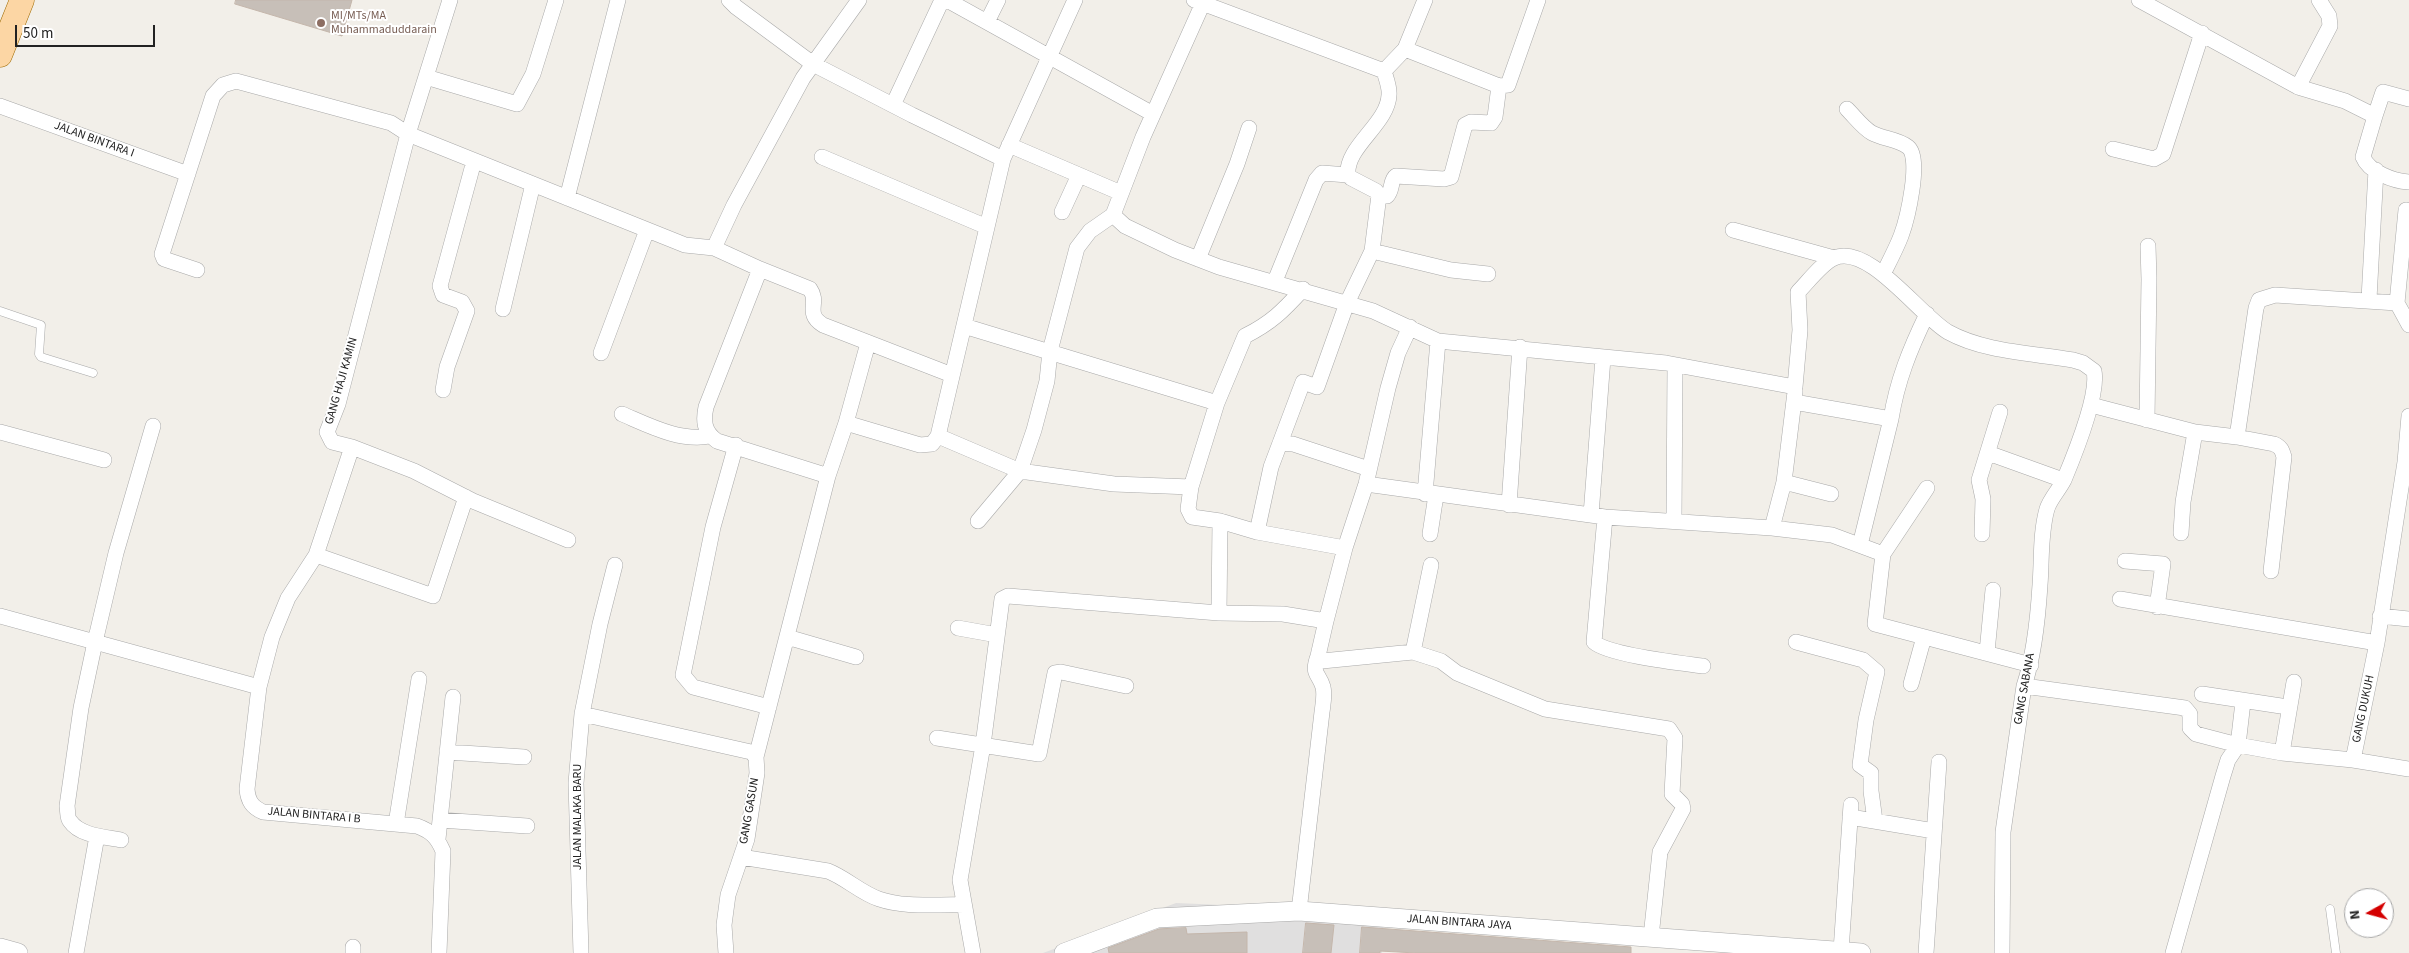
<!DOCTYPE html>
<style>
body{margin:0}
#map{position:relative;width:2409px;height:953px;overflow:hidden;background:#f2efe9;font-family:"Source Sans 3",sans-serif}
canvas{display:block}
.north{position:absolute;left:2344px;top:888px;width:50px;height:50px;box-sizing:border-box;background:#fff;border:1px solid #a7a7a7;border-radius:50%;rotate:263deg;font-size:14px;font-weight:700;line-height:20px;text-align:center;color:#222}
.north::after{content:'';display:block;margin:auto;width:18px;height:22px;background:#d40000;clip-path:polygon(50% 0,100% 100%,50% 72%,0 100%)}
.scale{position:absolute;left:15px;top:25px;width:140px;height:22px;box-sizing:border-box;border:2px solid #222;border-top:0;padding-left:6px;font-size:15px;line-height:18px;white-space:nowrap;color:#222;-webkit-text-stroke:4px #fff;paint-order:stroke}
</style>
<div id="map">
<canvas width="2409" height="953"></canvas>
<div class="north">N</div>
<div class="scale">50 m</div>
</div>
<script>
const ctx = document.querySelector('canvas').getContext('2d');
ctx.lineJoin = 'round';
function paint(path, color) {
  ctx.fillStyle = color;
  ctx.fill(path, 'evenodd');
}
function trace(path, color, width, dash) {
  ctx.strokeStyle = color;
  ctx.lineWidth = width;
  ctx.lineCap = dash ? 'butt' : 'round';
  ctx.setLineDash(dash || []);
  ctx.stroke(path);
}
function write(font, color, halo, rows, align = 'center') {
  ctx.font = font + ' "Source Sans 3",sans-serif';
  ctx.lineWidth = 4;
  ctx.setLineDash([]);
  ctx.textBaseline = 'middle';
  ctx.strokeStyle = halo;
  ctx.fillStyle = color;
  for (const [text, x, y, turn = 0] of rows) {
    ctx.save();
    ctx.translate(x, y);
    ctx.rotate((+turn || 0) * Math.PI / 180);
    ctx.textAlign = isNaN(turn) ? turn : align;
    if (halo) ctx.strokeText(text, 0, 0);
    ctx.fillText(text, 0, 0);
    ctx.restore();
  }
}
paint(new Path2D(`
 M 1176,903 L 1384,912 L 1382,953 L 1043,953 Z`), '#e0dfdf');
const building = new Path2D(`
 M 236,0 L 352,0 L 342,36 L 235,4 Z
 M 1306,923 L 1334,925 L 1331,953 L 1303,953 Z
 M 1362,927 L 1631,947 L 1631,953 L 1416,953 L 1380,951 L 1380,953 L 1360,953 Z
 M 1186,928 L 1187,934 L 1247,932 L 1247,953 L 1109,953 L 1108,948 L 1159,929 Z`);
paint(building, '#c7bfb8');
trace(building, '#c4b6ab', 1);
const service = new Path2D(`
 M 0,311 L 41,325 L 39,354 L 41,357 L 93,373
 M 2330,909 L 2336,953`);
const minor = new Path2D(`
 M 729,0 L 736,7 L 813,64 L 912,115 L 1003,159 L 1075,0
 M 947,0 L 1153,114
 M 1194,0 L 1384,71
 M 2139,0 L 2298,87 L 2345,101 L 2375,116 L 2363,157 C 2369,172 2393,181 2409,182
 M 1203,3 L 1143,137 L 1113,215 L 1125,226 L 1175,250 L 1219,267 L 1373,311 L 1438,341 L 1666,363 L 1795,387 L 1800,330 L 1798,292 C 1807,283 1822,263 1834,258 C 1869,243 1920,316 1948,332 C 1984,352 2032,353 2073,360 L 2083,363 L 2094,371 C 2099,394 2074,456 2064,480 C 2059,490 2050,499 2047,509 C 2040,534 2042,560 2040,585 C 2038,617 2034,656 2024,686 L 2003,832 L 2002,953
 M 987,22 L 998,0
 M 1405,49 L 1499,86 L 1508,85 L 1538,0
 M 1384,71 L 1405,49 L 1425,0
 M 426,77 L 517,104 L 533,74 L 556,0
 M 2298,87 L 2330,26 L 2329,16 L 2319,0
 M 893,105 L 942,0
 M 0,106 L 188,174
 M 1847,109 C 1855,117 1863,128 1872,133 C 1883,139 1898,139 1908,147 C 1922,158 1907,220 1901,236 C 1896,249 1889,262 1883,274
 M 2375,116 L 2383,92 L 2409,99
 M 1009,145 L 1121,193
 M 2113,149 L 2154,159 L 2163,154 L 2202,33
 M 822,157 L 987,227
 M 1348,175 C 1345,147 1388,124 1389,95 C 1390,88 1386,78 1384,71
 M 1379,195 L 1387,196 C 1393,190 1390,180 1396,176 L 1444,179 L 1451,177 L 1465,125 L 1471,122 L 1491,123 L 1495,117 L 1499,86
 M 567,198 L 618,0
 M 1062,212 L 1079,175
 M 1113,215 L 1090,231 L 1077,248 L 1050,351 L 1047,381 L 1034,430 L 1020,471 L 1114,484 L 1191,487 L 1217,403 L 1245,336 C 1271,323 1283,311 1303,289
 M 1733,230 L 1834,258
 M 714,248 L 760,269 L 706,407 C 703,421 704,432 717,441 L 828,476
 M 1198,259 L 1237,164 L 1249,128
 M 760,269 L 810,289 C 820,303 804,313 823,325 L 952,375
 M 197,270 L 164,259 L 162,254 L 213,96 L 223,85 L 236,81 L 391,123 L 408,134 L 685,245 L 714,248 L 734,205 L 803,78 L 859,0
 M 1275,281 L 1316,180 L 1322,173 L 1348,175 L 1351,178 L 1376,191 L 1379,195 L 1372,251
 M 2369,299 L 2376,170
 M 2397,303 L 2406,210
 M 2397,303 L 2409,325
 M 503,309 L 533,184
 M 964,326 L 1217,403
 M 601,353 L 647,230
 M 443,390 L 447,367 L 467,311 L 462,302 L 443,295 L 440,286 L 474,161
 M 1794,402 L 1891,419 C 1897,381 1910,349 1927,314
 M 2091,405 L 2195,432 L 2237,437 L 2256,308 L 2259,300 L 2275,295 L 2397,303
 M 622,414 C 648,425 680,442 710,436
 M 2147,420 L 2149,279 L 2148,246
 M 846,423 L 920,445 L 932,444 L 938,436 L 1003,159
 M 0,432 L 104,460
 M 938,436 L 1020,471 L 978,521
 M 2237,437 L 2274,444 C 2281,447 2282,450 2284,457 L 2271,571
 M 1280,443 L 1293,444 L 1369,469
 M 736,445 L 713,527 L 683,675 L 693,687 L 769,707
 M 352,447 L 414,471 L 473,501 L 568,540
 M 1988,453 L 2063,480
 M 1784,482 L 1831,494
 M 1366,484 L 1605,517 L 1772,528 L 1832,535 L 1883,554
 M 1191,487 L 1188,509 L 1192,517 L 1220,521 L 1257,532 L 1345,548
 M 1927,488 L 1883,554 L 1875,624 L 2031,665
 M 1425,494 L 1438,341
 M 1509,505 L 1520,347
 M 1591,515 L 1603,358
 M 1605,517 L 1594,642 C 1608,655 1681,663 1703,666
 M 1674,521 L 1675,365
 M 1772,528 L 1784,482 L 1795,392
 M 1257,532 L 1271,467 L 1303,382 L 1317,387 L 1347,303 L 1372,251 L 1451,270 L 1488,274
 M 2181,533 L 2183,502 L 2195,432
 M 1430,534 L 1436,495
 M 1982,534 L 1983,499 L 1979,480 L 2000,412
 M 1860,545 L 1891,419
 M 316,555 L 433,596 L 466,497
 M 2125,561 L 2163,564 L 2157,607
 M 2120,599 L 2377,643
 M 1219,613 L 1220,521
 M 0,616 L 259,687
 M 2380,616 L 2409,619
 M 1326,621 L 1318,656 L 1322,661 L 1413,652 L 1441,661 L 1457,673 L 1545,709 L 1669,729 L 1675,738 L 1672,794 L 1682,804 L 1683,809 L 1660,852 L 1651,937
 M 958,628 L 997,635
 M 787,637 L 856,657
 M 1796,642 L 1863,660 L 1877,672 L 1866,720 L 1860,765 L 1871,773 L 1871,791 L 1875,821
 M 1413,652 L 1431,565
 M 1987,652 L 1993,590
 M 1911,684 L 1924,637
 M 2024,686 L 2185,708 L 2190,714 L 2190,728 L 2196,734 L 2238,745 L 2243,702
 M 2202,694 L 2281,706
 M 582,714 L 751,752 L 756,757 L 757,773 L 747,839 L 728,895 L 724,925 L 726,953
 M 937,738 L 1039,754 L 1055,673 L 1061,672 L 1126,686
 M 447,752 L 524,757
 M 2282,753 L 2294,682
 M 756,757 L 828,476 L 846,423 L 868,343
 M 2353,760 L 2409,769
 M 1850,817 L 1934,831
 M 440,820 L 527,826
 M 396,824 L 419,679
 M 438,839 L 453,697
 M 121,840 C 106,837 80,836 70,821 C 67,818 68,811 67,806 L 81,708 L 95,642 L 116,553 L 153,426
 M 741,857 L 828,871 C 846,878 861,893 879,899 C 905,908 937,904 964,905
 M 1299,911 L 1322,712 C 1323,704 1325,695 1323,687 C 1319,673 1311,675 1318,656
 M 1841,951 L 1851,805
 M 76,953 L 97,836
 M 353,953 L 353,947
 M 439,953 L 443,851 C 437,837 431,831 417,826 L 263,812 C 252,807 248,801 247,789 L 259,687 L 272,637 L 288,598 L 316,555 L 352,447 L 332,442 L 327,432 L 338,404 L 408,134 L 450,0
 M 581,953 L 576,783 L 582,714 L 600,624 L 615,565
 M 973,953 L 960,880 L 983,745 L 1002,599 L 1008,596 L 1219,613 L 1283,614 L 1326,621 L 1345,548 L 1366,484 L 1388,388 L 1398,353 L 1410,327
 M 1926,953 L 1939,762
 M 2173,953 L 2223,776 L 2228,760 L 2238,745 L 2282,753 L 2353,760 L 2377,643 L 2405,462 L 2409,416`);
const tertiary = new Path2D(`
 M 0,948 L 18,953
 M 1064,953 L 1157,918 L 1299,911 L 1861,953`);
const primary = new Path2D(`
 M 0,55 L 22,0`);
trace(service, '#a9a9a9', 9);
trace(minor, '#a9a9a9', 16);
trace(tertiary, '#a9a9a9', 20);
trace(primary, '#a06b00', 25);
trace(service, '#fff', 8);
trace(minor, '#fff', 15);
trace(tertiary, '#fff', 19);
trace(primary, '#fcd6a4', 24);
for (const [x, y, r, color] of [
 [321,23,5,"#8d6e63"]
]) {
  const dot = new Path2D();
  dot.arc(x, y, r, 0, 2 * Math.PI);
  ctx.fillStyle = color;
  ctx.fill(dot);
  trace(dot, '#fff', 2);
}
write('12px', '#785e54', '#fff', [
 ["MI/MTs/MA",331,16],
 ["Muhammaduddarain",331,30]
], 'left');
write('12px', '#222', '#fff', [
 ["JALAN BINTARA I",94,140,20],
 ["GANG HAJI KAMIN",342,381,-74],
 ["GANG SABANA",2025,689,-80],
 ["GANG DUKUH",2364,709,-78],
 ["GANG GASUN",750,811,-80],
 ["JALAN BINTARA I B",314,816,5],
 ["JALAN MALAKA BARU",578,817,-90],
 ["JALAN BINTARA JAYA",1459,923,4]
]);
</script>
